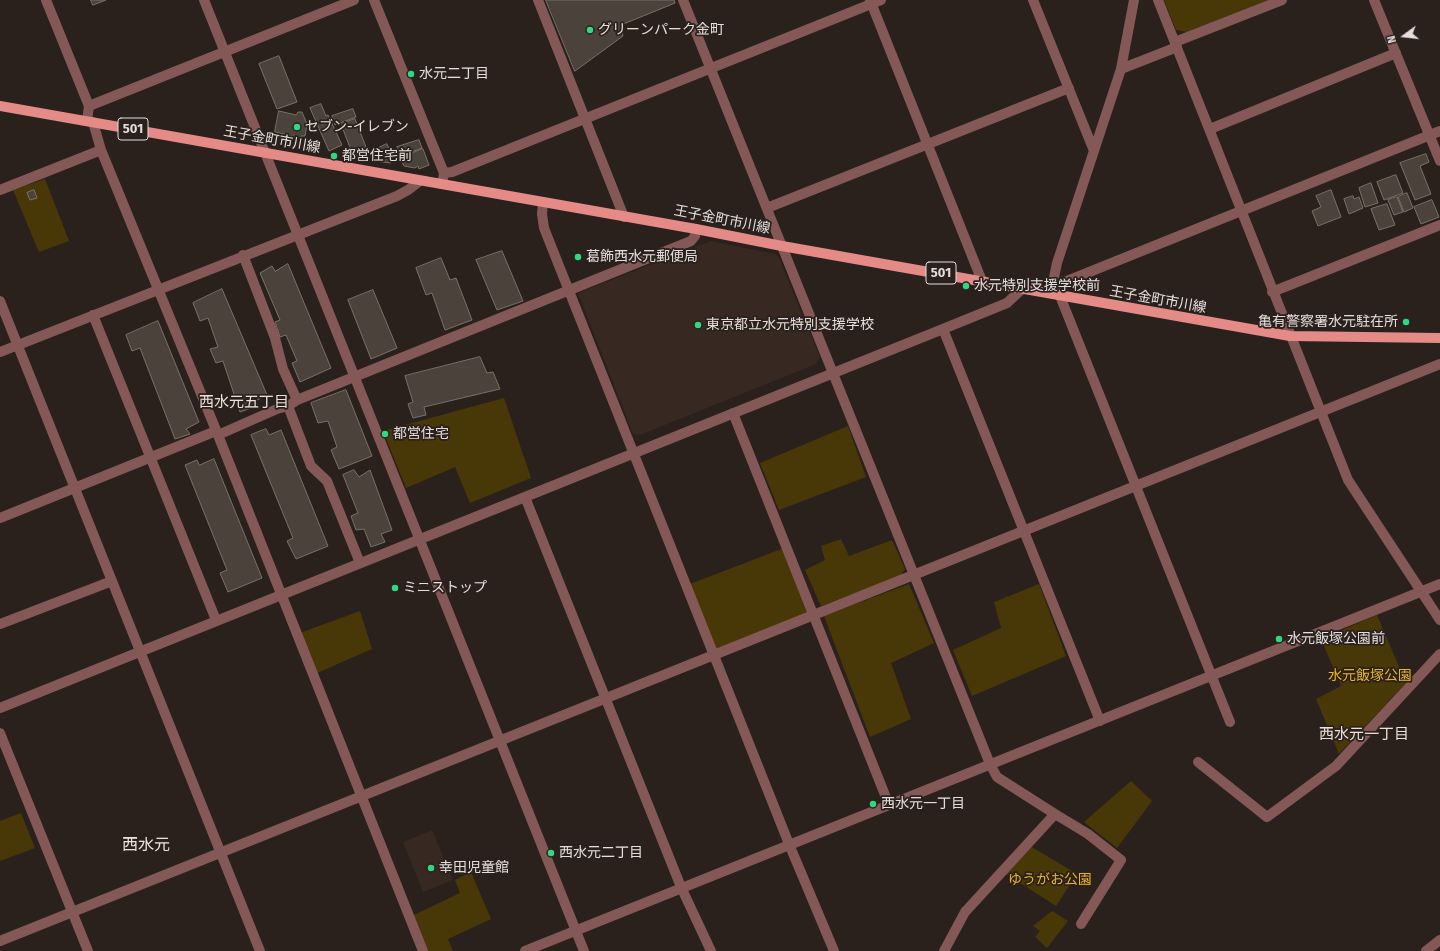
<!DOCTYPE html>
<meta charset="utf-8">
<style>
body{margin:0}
#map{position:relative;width:1440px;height:951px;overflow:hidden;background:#2a211d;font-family:"Fira Sans",sans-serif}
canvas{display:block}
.north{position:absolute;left:1384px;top:16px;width:40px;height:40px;-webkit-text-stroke:3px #2a211d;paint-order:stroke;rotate:255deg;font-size:11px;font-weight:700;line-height:16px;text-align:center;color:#e5dedc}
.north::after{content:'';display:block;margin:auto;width:14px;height:18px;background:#e5dedc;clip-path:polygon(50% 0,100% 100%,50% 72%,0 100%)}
</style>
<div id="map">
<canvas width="1440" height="951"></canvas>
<div class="north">N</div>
</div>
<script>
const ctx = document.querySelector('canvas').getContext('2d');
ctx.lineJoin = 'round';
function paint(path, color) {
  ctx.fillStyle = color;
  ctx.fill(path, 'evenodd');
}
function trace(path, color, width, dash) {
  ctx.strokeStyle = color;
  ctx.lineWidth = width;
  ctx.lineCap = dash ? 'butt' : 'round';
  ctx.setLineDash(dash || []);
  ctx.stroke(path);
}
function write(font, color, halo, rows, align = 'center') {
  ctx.font = font + ' "Fira Sans","Noto Sans JP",sans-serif';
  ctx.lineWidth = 3.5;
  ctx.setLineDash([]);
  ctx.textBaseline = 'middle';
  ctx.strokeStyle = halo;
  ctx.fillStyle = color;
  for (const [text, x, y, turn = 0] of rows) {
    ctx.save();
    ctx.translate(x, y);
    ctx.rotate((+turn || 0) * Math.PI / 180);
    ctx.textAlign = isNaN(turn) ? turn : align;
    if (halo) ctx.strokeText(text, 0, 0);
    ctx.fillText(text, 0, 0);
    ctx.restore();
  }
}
paint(new Path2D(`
 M 711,241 L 775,254 L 778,256 L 820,357 L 816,364 L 640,435 L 633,434 L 578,293 Z
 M 432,830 L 453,880 L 423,892 L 403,842 Z`), '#372821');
paint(new Path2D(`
 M 1164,0 L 1268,0 L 1187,32 L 1176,30 Z
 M 45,179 L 69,241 L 39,252 L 13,190 Z
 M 504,398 L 531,478 L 470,503 L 455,467 L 406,488 L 383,431 Z
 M 848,426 L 866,477 L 779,510 L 760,463 Z
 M 841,539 L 849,556 L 892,540 L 905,569 L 900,576 L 821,606 L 805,570 L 825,560 L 821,546 Z
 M 784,548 L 809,613 L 717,652 L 690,584 Z
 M 909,584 L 934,643 L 891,663 L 911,719 L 870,737 L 824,616 Z
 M 1039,584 L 1066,656 L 972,696 L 953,650 L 1001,628 L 994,602 Z
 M 360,611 L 372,649 L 317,673 L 300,633 Z
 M 1377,615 L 1406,683 L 1339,754 L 1316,699 L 1341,686 L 1321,639 Z
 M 1131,781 L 1152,801 L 1117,848 L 1084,822 Z
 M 21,813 L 35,848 L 0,861 L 0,821 Z
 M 1030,846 L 1077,874 L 1056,906 L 1006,874 Z
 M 471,872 L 491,919 L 448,939 L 453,951 L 427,951 L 412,916 L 460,893 L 455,880 Z
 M 1052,911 L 1068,921 L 1047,948 L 1035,937 L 1040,931 L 1033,926 Z`), '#493807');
const building = new Path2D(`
 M 91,0 L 106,0 L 93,5 Z
 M 546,0 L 674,0 L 675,3 L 621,25 L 623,36 L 575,71 Z
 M 279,56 L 297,102 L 277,109 L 259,64 Z
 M 321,104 L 326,116 L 328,115 L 342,145 L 329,151 L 310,108 Z
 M 353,109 L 356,117 L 335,125 L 332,116 Z
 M 279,111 L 296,115 L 298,112 L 302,112 L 307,124 L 305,136 L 301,136 L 301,138 L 275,132 Z
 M 355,119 L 368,152 L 356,156 L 355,153 L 352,153 L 341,124 Z
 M 419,140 L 422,148 L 401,156 L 397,147 Z
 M 387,144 L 394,161 L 390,163 L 376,161 L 372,151 Z
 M 423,149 L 429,165 L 419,169 L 418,166 L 415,168 L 404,166 L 400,158 Z
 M 1426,154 L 1429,162 L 1420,166 L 1431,194 L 1415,200 L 1400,163 Z
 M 1396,175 L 1403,193 L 1384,200 L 1377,182 Z
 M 1371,183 L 1378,203 L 1365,207 L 1359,188 Z
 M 34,190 L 37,198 L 30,200 L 27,193 Z
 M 1331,190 L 1341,217 L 1318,226 L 1312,211 L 1321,207 L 1316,196 Z
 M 1407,193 L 1413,208 L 1404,212 L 1398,197 Z
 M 1353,196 L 1354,199 L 1359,197 L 1363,208 L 1349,214 L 1344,199 Z
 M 1397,197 L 1403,212 L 1394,215 L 1388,200 Z
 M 1432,200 L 1439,217 L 1421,224 L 1414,207 Z
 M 1387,204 L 1395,225 L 1379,230 L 1371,209 Z
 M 502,251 L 523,301 L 497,310 L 476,260 Z
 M 441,258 L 450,280 L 456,278 L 472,320 L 445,330 L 432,293 L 426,295 L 416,268 Z
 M 288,264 L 331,368 L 300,382 L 292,363 L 297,361 L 286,335 L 280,337 L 275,322 L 280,320 L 260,273 L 272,266 L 275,271 Z
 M 222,289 L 267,395 L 255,401 L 256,406 L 240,412 L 223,361 L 216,363 L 210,349 L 218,347 L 208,318 L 200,321 L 193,303 Z
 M 373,290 L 397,348 L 371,359 L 348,300 Z
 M 158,321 L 199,422 L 186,429 L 190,434 L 175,439 L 140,348 L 132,351 L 126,335 Z
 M 480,357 L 487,373 L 493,372 L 500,389 L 424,407 L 426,415 L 413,418 L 408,404 L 413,402 L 405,376 Z
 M 346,390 L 372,456 L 339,469 L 331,450 L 337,447 L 328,421 L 318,423 L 311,403 Z
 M 266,429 L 269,435 L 281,430 L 328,546 L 296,559 L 287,541 L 293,538 L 251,435 Z
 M 214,459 L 262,578 L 228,592 L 220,573 L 227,570 L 185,465 L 197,460 L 199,465 Z
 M 354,470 L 359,477 L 370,470 L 392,530 L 381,534 L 385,542 L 371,547 L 364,529 L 356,530 L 351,516 L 358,513 L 343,475 Z`);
paint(building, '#4b433b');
trace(building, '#797068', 1);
trace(new Path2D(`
 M 46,0 L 89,106
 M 204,0 L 584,951
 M 374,0 L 444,173 L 443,179
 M 538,0 L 624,217
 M 683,0 L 990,764 L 997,777 L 1055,814 L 965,912 L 944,951
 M 870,0 L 982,281
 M 1033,0 L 1094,151
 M 1158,0 L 1348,480 L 1440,620
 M 1374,0 L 1440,161
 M 1175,42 L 1282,0
 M 1121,69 L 1177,47
 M 87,121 L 89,106 L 354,0
 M 93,122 L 101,150 L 218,435 L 423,951
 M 1210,129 L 1396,53
 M 444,173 L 452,172 L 881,0
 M 0,190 L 101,150
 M 543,202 L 542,214 L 544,228 L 789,844 L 834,951
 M 767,208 L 1069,88
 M 243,255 L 275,338 L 283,369 L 297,400
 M 1052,287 L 1440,131
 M 1051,292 L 1057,263 L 1121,69 L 1134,0
 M 1272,292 L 1440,225
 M 1060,296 L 1230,722
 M 0,301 L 260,951
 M 93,315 L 216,620
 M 943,329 L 1100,721
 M 0,352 L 397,196 L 408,190 L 420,181
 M 288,406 L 311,466 L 327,481 L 360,563
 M 733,413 L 889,805
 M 218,435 L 277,409 L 288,406 L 297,400 L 691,241 L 695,236 L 696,229
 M 525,497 L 681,887 L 711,951
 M 0,518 L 216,431
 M 0,624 L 112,581
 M 0,708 L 943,329 L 1007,303 L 1023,288
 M 0,733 L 88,951
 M 1198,762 L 1267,817 L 1336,766 L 1440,654
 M 1055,814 L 1088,834 L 1121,860 L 1081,924
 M 0,941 L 1440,364
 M 525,951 L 1440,584
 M 1426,951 L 1440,940`), '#835856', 10);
trace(new Path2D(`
 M 0,106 L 696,229 L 782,246 L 1290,336 L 1440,338`), '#e48b88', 10);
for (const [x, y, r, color] of [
 [590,30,4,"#30d883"],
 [411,74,4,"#30d883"],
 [297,127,4,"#30d883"],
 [334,156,4,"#30d883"],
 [578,257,4,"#30d883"],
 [966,286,4,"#30d883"],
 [1406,322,4,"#30d883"],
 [698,325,4,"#30d883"],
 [385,434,4,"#30d883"],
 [395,588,4,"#30d883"],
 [1279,639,4,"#30d883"],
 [873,804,4,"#30d883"],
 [551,853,4,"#30d883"],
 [431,868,4,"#30d883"]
]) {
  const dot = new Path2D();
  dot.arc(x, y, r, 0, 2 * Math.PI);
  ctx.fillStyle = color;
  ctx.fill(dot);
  trace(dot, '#2a211d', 1.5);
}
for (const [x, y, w] of [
 [133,129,30],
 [941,273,30]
]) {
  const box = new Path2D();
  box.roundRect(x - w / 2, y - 11, w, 22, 3);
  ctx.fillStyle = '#2a211d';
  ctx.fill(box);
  trace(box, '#e5dedc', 1);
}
write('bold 13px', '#e5dedc', null, [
 ["501",133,129],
 ["501",941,273]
]);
write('14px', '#e5dedc', '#2a211d', [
 ["グリーンパーク金町",598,30],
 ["水元二丁目",419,74],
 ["セブン-イレブン",305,127],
 ["都営住宅前",342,156],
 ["葛飾西水元郵便局",586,257],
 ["水元特別支援学校前",974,286],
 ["亀有警察署水元駐在所",1398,322,"right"],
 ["東京都立水元特別支援学校",706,325],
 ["都営住宅",393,434],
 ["ミニストップ",403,588],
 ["水元飯塚公園前",1287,639],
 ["西水元一丁目",881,804],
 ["西水元二丁目",559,853],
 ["幸田児童館",439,868]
], 'left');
write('14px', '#e5dedc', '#2a211d', [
 ["王子金町市川線",272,140,10],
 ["王子金町市川線",722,220,11],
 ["王子金町市川線",1158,300,10]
]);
write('14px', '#e8b71c', '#2a211d', [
 ["水元飯塚公園",1370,676],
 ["ゆうがお公園",1050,880]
]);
write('15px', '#ede0da', '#2a211d', [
 ["西水元五丁目",244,403],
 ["西水元一丁目",1364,735]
]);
write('16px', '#ede0da', '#2a211d', [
 ["西水元",146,846]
]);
</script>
